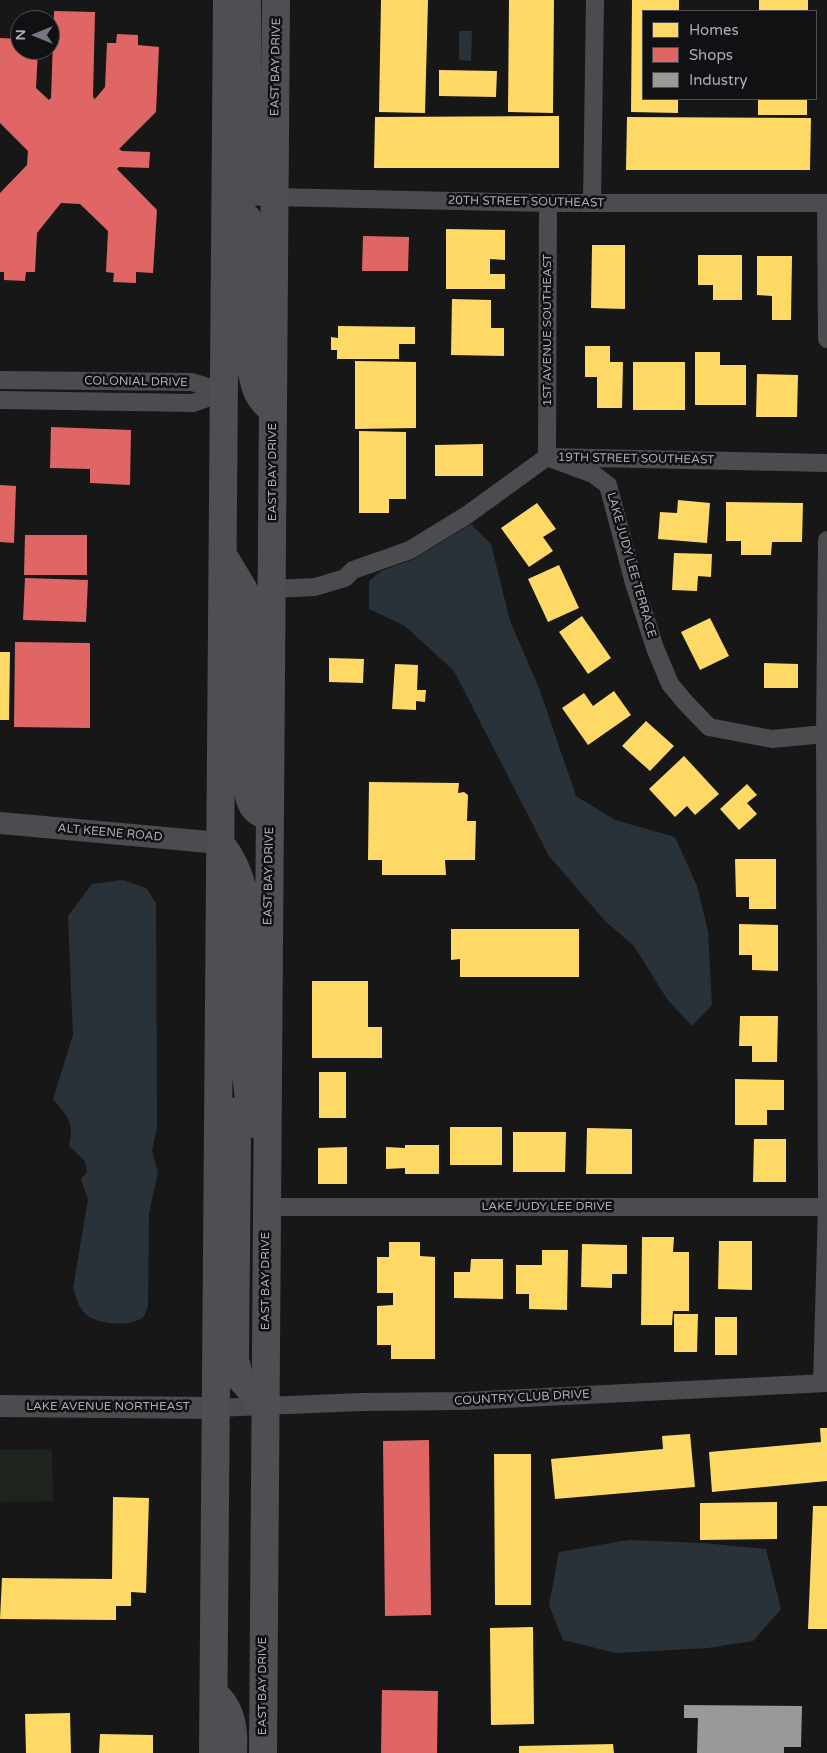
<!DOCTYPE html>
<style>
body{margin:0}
#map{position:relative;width:827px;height:1753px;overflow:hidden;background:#171717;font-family:"Varela Round",sans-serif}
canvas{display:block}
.legend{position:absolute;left:642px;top:10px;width:175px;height:90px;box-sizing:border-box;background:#111113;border:1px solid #4d4f55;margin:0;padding:6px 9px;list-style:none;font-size:15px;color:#a8adb8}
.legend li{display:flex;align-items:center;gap:10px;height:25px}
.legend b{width:25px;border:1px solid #4d4f55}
.north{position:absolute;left:10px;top:10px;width:50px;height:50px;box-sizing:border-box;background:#111113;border:1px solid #4d4f55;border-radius:50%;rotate:270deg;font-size:14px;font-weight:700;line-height:20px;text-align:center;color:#a8adb8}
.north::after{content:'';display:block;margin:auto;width:18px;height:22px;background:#757880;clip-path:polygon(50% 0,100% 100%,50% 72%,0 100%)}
</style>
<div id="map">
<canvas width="827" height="1753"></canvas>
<ul class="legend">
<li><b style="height:14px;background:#ffd966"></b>Homes</li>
<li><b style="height:14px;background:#e06666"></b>Shops</li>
<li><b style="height:14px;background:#999"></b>Industry</li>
</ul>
<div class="north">N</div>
</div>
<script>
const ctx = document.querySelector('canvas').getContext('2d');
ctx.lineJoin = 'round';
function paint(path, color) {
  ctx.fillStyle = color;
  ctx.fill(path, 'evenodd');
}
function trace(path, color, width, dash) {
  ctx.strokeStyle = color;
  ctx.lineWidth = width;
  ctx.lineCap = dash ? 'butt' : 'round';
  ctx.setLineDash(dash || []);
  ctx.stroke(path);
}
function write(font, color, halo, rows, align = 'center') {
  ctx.font = font + ' "Varela Round",sans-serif';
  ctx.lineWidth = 5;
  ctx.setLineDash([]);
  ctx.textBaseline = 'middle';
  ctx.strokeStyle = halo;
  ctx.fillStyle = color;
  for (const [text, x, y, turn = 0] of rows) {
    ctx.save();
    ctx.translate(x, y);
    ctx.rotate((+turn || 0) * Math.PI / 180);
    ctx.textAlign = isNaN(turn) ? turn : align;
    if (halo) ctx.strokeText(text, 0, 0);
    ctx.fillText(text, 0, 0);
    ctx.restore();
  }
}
paint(new Path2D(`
 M 52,1449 L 53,1501 L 0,1502 L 0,1450 Z`), '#1d241e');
paint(new Path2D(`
 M 459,31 L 472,31 L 471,61 L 459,60 Z
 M 471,524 L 491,544 L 510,621 L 539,688 L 576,796 L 615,820 L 675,837 L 697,886 L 708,931 L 712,1005 L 692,1026 L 667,999 L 634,946 L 606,922 L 549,856 L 454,671 L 405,626 L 369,609 L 369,581 L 381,571 L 414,559 Z
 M 123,880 L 146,888 L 156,903 L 157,1128 L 152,1150 L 158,1173 L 149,1213 L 148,1305 C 147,1308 146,1313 144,1316 C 133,1328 99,1324 88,1316 C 79,1309 76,1298 73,1288 L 88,1199 L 81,1179 L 87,1172 L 85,1161 L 69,1146 C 75,1123 67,1116 53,1099 L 73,1035 L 68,916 L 92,884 Z
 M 629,1540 L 703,1543 L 766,1549 L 781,1609 L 753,1641 L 708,1648 L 616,1653 L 563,1640 L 549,1605 L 559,1552 Z`), '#2a3239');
paint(new Path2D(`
 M 381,0 L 428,0 L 425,113 L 379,112 Z
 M 509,0 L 554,0 L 553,113 L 508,112 Z
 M 632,0 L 679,0 L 679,11 L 643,11 L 643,99 L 678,99 L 678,113 L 631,112 Z
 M 759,0 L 808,0 L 808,11 L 759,11 Z
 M 439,70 L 497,71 L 496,97 L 439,96 Z
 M 758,99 L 807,99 L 807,115 L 758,115 Z
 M 559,116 L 559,168 L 374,168 L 375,117 Z
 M 627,117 L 811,118 L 810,170 L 626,170 Z
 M 446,229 L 505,230 L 505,260 L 490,259 L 490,274 L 505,274 L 505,289 L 446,289 Z
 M 592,245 L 625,245 L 625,309 L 591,308 Z
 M 698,255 L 742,255 L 742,300 L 713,300 L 713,285 L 698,285 Z
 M 757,256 L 792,256 L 791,320 L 772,320 L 772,296 L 757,295 Z
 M 452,299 L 491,300 L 491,328 L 504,328 L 504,356 L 451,355 Z
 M 338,326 L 415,327 L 415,344 L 399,344 L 399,359 L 337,359 L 337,350 L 331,350 L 331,337 L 338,338 Z
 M 585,346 L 610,346 L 610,362 L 623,362 L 622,408 L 597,408 L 597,377 L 585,377 Z
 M 695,352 L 720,352 L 720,365 L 746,365 L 746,405 L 695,405 Z
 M 355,361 L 416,362 L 416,428 L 355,429 Z
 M 633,362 L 685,362 L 685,410 L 633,410 Z
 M 757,374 L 798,375 L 797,417 L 756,417 Z
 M 359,431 L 406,432 L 406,499 L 389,499 L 389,513 L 359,513 Z
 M 483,444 L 483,476 L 435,476 L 435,445 Z
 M 678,500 L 710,503 L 707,543 L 658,539 L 660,512 L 677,513 Z
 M 726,502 L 803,503 L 802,542 L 772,542 L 771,555 L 741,555 L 741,541 L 726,541 Z
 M 537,503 L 556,529 L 543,537 L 553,551 L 529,567 L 501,528 Z
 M 674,553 L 712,554 L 711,577 L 698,576 L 697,591 L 672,590 Z
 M 559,565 L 579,608 L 548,622 L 528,579 Z
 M 582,616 L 611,658 L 588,674 L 559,632 Z
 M 710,618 L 729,656 L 700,670 L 681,632 Z
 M 0,652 L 10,652 L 9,720 L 0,720 Z
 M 329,658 L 364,659 L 363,683 L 329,682 Z
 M 764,663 L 798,664 L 798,688 L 764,688 Z
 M 395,664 L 418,665 L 417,690 L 426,690 L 425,702 L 416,701 L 416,710 L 392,709 Z
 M 614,691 L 631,715 L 588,745 L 562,708 L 584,693 L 593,706 Z
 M 646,721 L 674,746 L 650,771 L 622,746 Z
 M 684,756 L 719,794 L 695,815 L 687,806 L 675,817 L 649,789 Z
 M 369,782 L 459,783 L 458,793 L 464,792 L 468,795 L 467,821 L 476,821 L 475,860 L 445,860 L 446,875 L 382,875 L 382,860 L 368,860 Z
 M 747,784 L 757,795 L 747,803 L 757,814 L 739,830 L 720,809 Z
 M 735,859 L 776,859 L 776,909 L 749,909 L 749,897 L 736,897 Z
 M 739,924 L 778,925 L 778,971 L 752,970 L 752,955 L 739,955 Z
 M 451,929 L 579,929 L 579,977 L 460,977 L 460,959 L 451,960 Z
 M 312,981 L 368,981 L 368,1027 L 382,1027 L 382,1058 L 312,1058 Z
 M 740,1016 L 778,1016 L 777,1062 L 752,1062 L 752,1046 L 739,1046 Z
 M 319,1072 L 346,1072 L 346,1118 L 319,1118 Z
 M 735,1079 L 784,1080 L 784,1110 L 767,1110 L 767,1125 L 735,1125 Z
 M 450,1127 L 502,1127 L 502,1165 L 450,1165 Z
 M 587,1128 L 632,1129 L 632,1174 L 586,1174 Z
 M 513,1132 L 566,1132 L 565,1172 L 513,1172 Z
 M 754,1139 L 786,1139 L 786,1182 L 753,1182 Z
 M 405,1145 L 439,1145 L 439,1174 L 405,1174 L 405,1168 L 386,1169 L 386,1147 L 405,1148 Z
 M 347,1147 L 347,1184 L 318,1184 L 318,1148 Z
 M 642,1237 L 674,1237 L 673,1252 L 689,1252 L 689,1311 L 673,1311 L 672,1325 L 641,1325 Z
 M 719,1241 L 752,1241 L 752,1290 L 718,1289 Z
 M 389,1242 L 420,1242 L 420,1256 L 435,1257 L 435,1359 L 391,1359 L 391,1345 L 377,1345 L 377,1306 L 393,1305 L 393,1293 L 377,1293 L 377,1257 L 389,1257 Z
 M 582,1244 L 627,1245 L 627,1274 L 612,1274 L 612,1288 L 581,1287 Z
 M 542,1250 L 568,1250 L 567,1310 L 529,1309 L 529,1294 L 516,1294 L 516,1265 L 542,1265 Z
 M 471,1259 L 503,1259 L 503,1299 L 454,1298 L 454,1272 L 470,1272 Z
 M 674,1314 L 698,1314 L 697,1352 L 674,1352 Z
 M 715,1317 L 737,1317 L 737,1355 L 715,1355 Z
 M 820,1428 L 827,1428 L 827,1481 L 712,1492 L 709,1452 L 821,1442 Z
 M 690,1434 L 695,1487 L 555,1499 L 551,1459 L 663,1449 L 662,1436 Z
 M 494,1454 L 531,1454 L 531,1605 L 495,1605 Z
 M 113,1497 L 149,1498 L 146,1593 L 131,1592 L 131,1606 L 116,1606 L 116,1620 L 0,1619 L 2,1578 L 112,1579 Z
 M 777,1502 L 777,1539 L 700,1540 L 700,1503 Z
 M 813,1506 L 827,1506 L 827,1629 L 808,1629 Z
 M 533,1627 L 534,1724 L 491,1725 L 490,1628 Z
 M 70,1713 L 71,1753 L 26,1753 L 25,1714 Z
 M 100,1734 L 153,1735 L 153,1753 L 99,1753 Z
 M 613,1744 L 614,1753 L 519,1753 L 519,1746 Z`), '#ffd966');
paint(new Path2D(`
 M 54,11 L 95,12 L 93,97 L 95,99 L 105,87 L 107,43 L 116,43 L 117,34 L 138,35 L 138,45 L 159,47 L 156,112 L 119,149 L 122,151 L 150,152 L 149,168 L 119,167 L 117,169 L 157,210 L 153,273 L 136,272 L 136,283 L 113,282 L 114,273 L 106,272 L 108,231 L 80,204 L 61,203 L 37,233 L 35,272 L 26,272 L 25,281 L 4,280 L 4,272 L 0,272 L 0,193 L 27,165 L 28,151 L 0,123 L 0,38 L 20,39 L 20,50 L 38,50 L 36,88 L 49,100 L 51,98 Z
 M 363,236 L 409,237 L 408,271 L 362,271 Z
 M 51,427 L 131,430 L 130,485 L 90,483 L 90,469 L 50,468 Z
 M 0,485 L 16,486 L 14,543 L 0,542 Z
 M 25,535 L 87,535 L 87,575 L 24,575 Z
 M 25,578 L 88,580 L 86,622 L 23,620 Z
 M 15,642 L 90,643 L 90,728 L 14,727 Z
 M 429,1440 L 431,1615 L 385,1616 L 383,1441 Z
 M 382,1690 L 438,1691 L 437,1753 L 381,1753 Z`), '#e06666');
paint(new Path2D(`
 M 684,1705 L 802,1706 L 801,1747 L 784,1747 L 784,1753 L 697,1753 L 698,1718 L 684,1718 Z`), '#999');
trace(new Path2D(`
 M 226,196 L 548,203 L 826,203 L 827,339
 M 548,203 L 547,457 L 593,474 L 608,485 L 634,583 L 655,648 L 670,684 L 685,702 L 709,727 L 772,739 L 825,734
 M 592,203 L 595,0
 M 0,380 L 192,382 L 224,392
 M 0,400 L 193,403 L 224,392
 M 272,589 L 315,587 L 345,578 L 353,570 L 410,550 L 467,515 L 547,457 L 827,463
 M 266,1207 L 827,1207
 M 822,1383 L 827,1207 L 825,734 L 827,540
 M 216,1408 L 361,1402 L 464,1401 L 827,1383`), '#4b4c50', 18);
trace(new Path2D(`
 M 0,823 L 220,843
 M 0,1406 L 216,1408`), '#4b4c50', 22);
trace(new Path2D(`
 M 247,0 L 248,169 C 251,189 260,188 274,197
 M 226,196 L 248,219 L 253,232 L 251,368 C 255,389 257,397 273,411
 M 223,555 L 244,590 L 249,630 L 246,771 C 248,790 246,812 270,816
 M 221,844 C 231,857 238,871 242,887 L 242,1039 L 249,1100 L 254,1124
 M 227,1110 L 233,1121 L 237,1140 L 235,1359 L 239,1377 L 265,1406
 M 218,1697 C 233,1713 234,1732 233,1753
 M 213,1753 L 227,0
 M 263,1753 L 276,0`), '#4d4f52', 28);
write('12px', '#a8adb8', '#111113', [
 ["EAST BAY DRIVE",276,67,-89],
 ["20TH STREET SOUTHEAST",526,202,1],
 ["1ST AVENUE SOUTHEAST",548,330,-90],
 ["COLONIAL DRIVE",136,382,1],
 ["19TH STREET SOUTHEAST",636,459,1],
 ["EAST BAY DRIVE",273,472,-90],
 ["LAKE JUDY LEE TERRACE",631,565,74],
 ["ALT KEENE ROAD",110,833,5],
 ["EAST BAY DRIVE",269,876,-89],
 ["LAKE JUDY LEE DRIVE",547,1207],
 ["EAST BAY DRIVE",266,1281,-90],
 ["COUNTRY CLUB DRIVE",522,1398,-3],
 ["LAKE AVENUE NORTHEAST",108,1407],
 ["EAST BAY DRIVE",263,1686,-90]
]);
</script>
